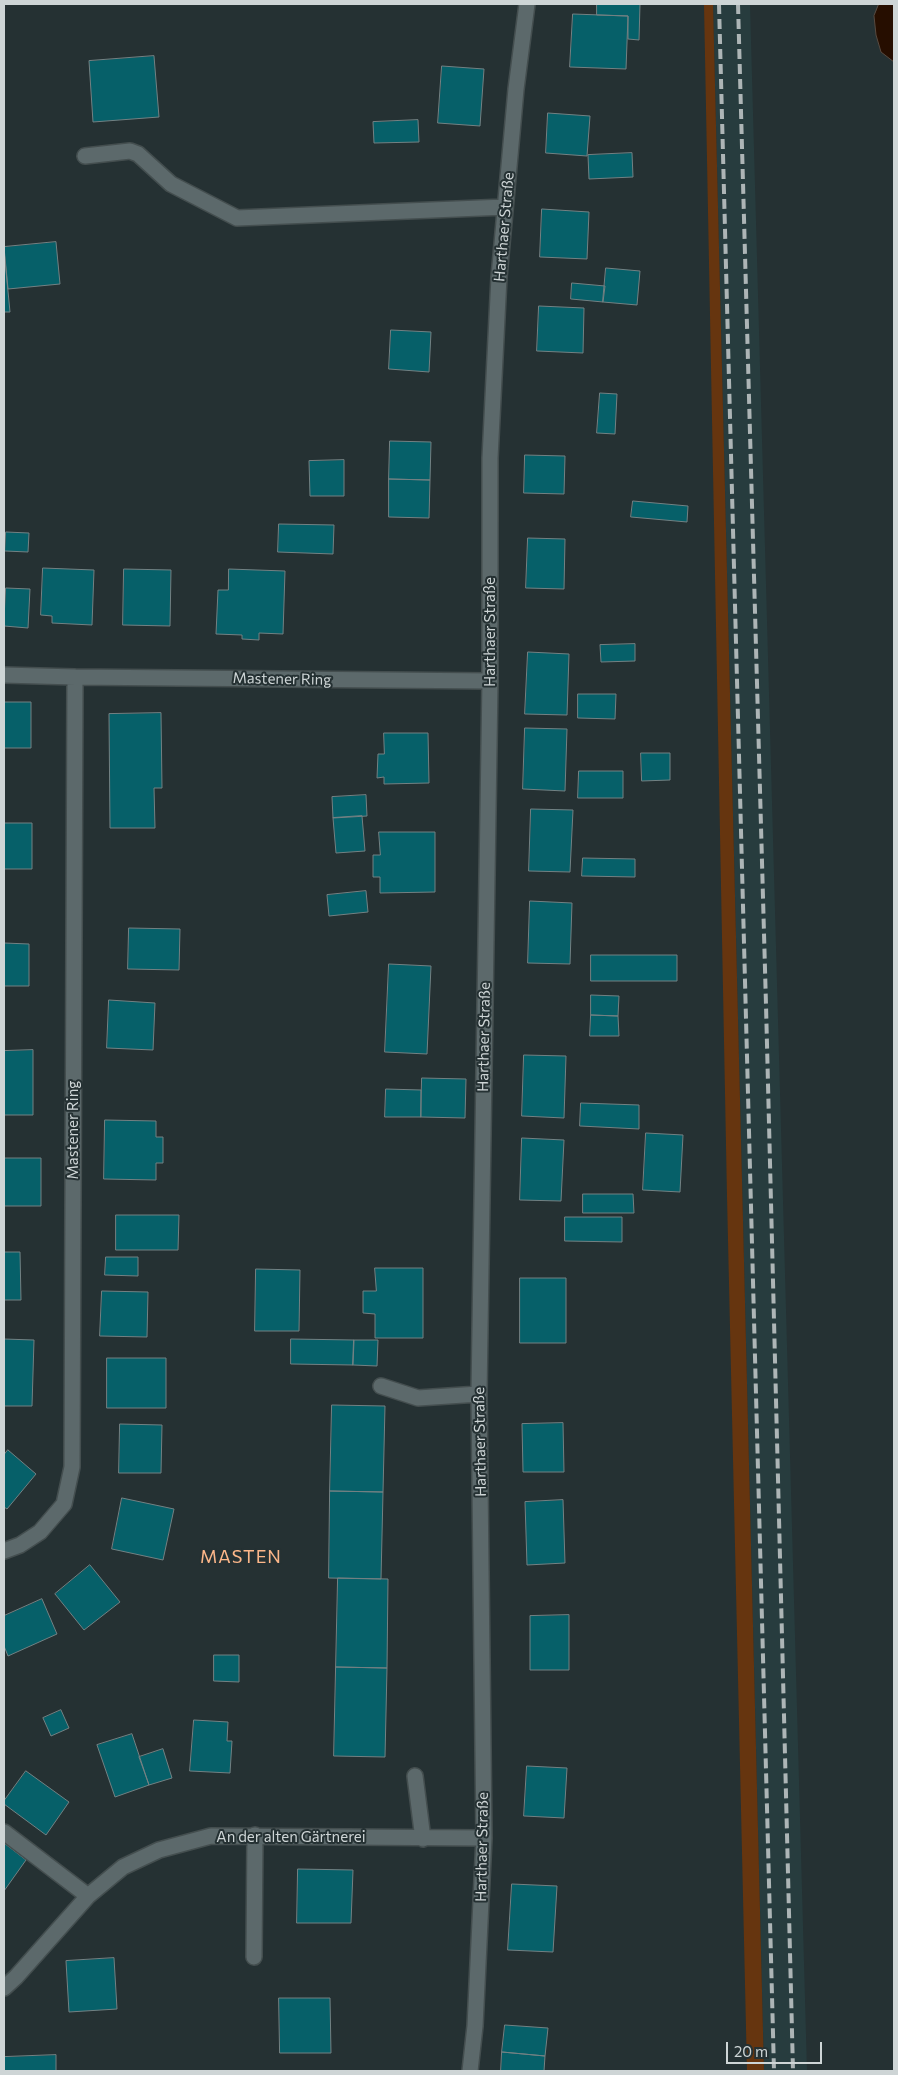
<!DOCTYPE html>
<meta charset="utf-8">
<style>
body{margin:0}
#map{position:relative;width:898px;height:2075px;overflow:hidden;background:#253133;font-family:Commissioner,sans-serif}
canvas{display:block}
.frame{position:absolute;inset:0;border:5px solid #ced5d6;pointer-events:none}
.scale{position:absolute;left:726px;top:2042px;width:96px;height:22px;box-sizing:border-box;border:2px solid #ced5d6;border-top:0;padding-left:6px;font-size:15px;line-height:18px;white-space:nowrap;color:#ced5d6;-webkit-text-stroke:4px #253133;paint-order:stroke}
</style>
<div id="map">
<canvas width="898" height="2075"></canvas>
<div class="frame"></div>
<div class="scale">20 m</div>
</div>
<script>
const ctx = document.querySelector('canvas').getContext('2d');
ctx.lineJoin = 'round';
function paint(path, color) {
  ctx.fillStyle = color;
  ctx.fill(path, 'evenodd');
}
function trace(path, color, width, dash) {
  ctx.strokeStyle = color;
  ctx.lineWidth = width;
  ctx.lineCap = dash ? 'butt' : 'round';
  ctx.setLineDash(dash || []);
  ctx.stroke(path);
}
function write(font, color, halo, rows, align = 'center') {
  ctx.font = font + ' Commissioner,sans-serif';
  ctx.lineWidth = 4;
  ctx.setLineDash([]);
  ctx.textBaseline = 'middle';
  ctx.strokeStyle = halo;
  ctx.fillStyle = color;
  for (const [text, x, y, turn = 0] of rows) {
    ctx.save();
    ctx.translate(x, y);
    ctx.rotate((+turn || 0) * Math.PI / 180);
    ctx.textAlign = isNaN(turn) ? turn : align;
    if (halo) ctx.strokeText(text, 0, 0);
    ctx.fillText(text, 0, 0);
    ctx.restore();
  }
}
paint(new Path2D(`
 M 713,4 L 750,4 L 807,2071 L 764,2071 Z`), '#273c3e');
paint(new Path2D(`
 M 704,4 L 713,4 L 764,2071 L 747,2071 L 727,1196 Z`), '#66350f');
const water = new Path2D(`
 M 879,4 L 894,4 L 894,62 L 881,52 L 876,35 L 874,16 Z`);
paint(water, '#260e00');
trace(water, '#584a40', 1);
const building = new Path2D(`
 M 597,4 L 640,4 L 639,40 L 628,39 L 628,16 L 597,15 Z
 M 573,14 L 628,16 L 626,69 L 570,67 Z
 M 154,56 L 159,117 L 93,122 L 89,61 Z
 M 442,66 L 484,69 L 480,126 L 438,123 Z
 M 548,113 L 590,116 L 587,156 L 546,153 Z
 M 418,120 L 419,142 L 374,143 L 373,122 Z
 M 632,153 L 633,177 L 589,179 L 588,155 Z
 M 542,209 L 589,212 L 587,259 L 540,257 Z
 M 56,242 L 60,284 L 8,289 L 4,247 Z
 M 4,250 L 10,312 L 4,312 Z
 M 606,268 L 640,271 L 637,305 L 603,302 Z
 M 572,283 L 605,286 L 603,302 L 571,299 Z
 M 539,306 L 584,308 L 583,353 L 537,351 Z
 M 391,330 L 431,332 L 429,372 L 389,369 Z
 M 600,393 L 617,394 L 615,434 L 597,433 Z
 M 390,441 L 431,442 L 430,480 L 389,479 Z
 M 525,455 L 565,456 L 564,494 L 524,493 Z
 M 344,460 L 344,496 L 310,496 L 309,461 Z
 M 389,479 L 430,480 L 429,518 L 389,517 Z
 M 633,501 L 688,506 L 687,522 L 631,517 Z
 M 279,524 L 334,525 L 333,554 L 278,552 Z
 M 6,532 L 29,533 L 28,552 L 5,551 Z
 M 528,538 L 565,539 L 564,589 L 526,588 Z
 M 43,568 L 94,570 L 92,625 L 52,623 L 52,616 L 41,615 Z
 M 124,569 L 171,570 L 170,626 L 123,625 Z
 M 229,569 L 285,571 L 283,634 L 259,633 L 259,640 L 242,639 L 242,635 L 216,634 L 218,590 L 228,590 Z
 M 6,588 L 30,589 L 28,628 L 4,626 Z
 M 635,644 L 635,661 L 601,662 L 600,645 Z
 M 528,652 L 569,654 L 567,715 L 525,714 Z
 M 578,694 L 616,694 L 615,719 L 578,718 Z
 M 4,702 L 31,702 L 31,748 L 4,748 Z
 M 161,713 L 162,788 L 154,788 L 155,828 L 110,828 L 109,714 Z
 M 525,728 L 567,729 L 565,791 L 523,789 Z
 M 384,733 L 428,733 L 429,783 L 384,784 L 384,777 L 377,778 L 378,754 L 384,754 Z
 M 641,753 L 670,753 L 670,780 L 642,781 Z
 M 579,771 L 623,771 L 623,798 L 578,798 Z
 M 366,795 L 367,816 L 333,818 L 332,797 Z
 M 531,809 L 573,810 L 570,872 L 529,871 Z
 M 362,816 L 365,851 L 336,853 L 333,818 Z
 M 4,823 L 32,823 L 32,869 L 4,869 Z
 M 379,832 L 435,832 L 435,892 L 380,893 L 380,877 L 373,877 L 373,855 L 380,855 Z
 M 583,858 L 635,859 L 635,877 L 582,876 Z
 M 366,891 L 368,912 L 329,916 L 327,895 Z
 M 530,901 L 572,903 L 570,964 L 528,963 Z
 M 129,928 L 180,929 L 179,970 L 128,969 Z
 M 4,943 L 29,944 L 29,986 L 4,986 Z
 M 591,955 L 677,955 L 677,981 L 591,981 Z
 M 389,964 L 431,966 L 427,1054 L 385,1052 Z
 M 591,995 L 619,996 L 618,1016 L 591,1015 Z
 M 109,1000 L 155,1003 L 153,1050 L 107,1048 Z
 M 591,1015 L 618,1016 L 619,1036 L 590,1036 Z
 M 33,1050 L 33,1115 L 4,1115 L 4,1051 Z
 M 524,1055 L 566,1056 L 564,1118 L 522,1116 Z
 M 422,1078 L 466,1079 L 465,1118 L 421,1117 Z
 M 386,1089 L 421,1090 L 421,1117 L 385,1117 Z
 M 581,1103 L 639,1105 L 639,1129 L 580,1126 Z
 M 105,1120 L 156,1121 L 156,1137 L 163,1137 L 163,1163 L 156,1163 L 156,1180 L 104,1179 Z
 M 646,1133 L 683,1135 L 680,1192 L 643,1190 Z
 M 522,1138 L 564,1140 L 561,1201 L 520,1200 Z
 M 4,1158 L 41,1158 L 41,1206 L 4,1206 Z
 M 583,1194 L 633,1194 L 634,1213 L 583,1213 Z
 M 116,1215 L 179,1215 L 178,1250 L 116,1250 Z
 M 565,1217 L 622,1217 L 622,1242 L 565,1241 Z
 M 4,1252 L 20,1252 L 21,1300 L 4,1300 Z
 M 106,1257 L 138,1257 L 138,1276 L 105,1275 Z
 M 375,1268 L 423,1268 L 423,1338 L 375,1338 L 375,1314 L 363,1313 L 363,1291 L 376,1291 Z
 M 256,1269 L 300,1270 L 299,1331 L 255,1331 Z
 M 520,1278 L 566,1278 L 566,1343 L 520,1343 Z
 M 102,1291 L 148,1292 L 147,1337 L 100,1336 Z
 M 4,1339 L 34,1340 L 32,1406 L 4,1406 Z
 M 291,1339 L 354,1340 L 353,1365 L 291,1364 Z
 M 354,1340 L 378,1340 L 377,1366 L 353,1365 Z
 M 107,1358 L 166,1358 L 166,1408 L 107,1408 Z
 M 332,1405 L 385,1406 L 383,1492 L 330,1491 Z
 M 563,1423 L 564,1472 L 523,1472 L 522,1424 Z
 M 120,1424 L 162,1425 L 161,1473 L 119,1473 Z
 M 8,1450 L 36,1474 L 7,1509 L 4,1507 L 4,1455 Z
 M 330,1491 L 383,1492 L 381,1579 L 329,1578 Z
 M 122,1498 L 174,1509 L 163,1560 L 112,1549 Z
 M 563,1500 L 565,1563 L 527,1565 L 525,1502 Z
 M 90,1565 L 120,1602 L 84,1630 L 55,1594 Z
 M 338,1578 L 388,1579 L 387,1668 L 336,1667 Z
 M 42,1599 L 57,1634 L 8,1656 L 4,1646 L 4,1616 Z
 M 569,1615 L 569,1670 L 530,1670 L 530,1616 Z
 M 214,1655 L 239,1655 L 239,1682 L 214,1681 Z
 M 336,1667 L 387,1668 L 385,1757 L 334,1756 Z
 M 61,1710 L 69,1728 L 51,1736 L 43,1718 Z
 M 194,1720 L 228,1722 L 227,1741 L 232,1741 L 230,1773 L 190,1771 Z
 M 132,1734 L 149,1785 L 115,1797 L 97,1745 Z
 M 163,1749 L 172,1778 L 149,1785 L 139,1757 Z
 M 527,1766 L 567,1768 L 564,1818 L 524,1816 Z
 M 26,1771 L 69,1802 L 46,1835 L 4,1804 L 4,1801 Z
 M 4,1843 L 26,1860 L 4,1891 Z
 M 298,1869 L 353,1870 L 351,1923 L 297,1923 Z
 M 512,1884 L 557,1886 L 553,1952 L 508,1950 Z
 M 114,1958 L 117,2009 L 69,2012 L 66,1961 Z
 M 279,1998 L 330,1998 L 331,2053 L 280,2053 Z
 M 505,2025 L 548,2028 L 545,2056 L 502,2052 Z
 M 502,2052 L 545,2056 L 544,2071 L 501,2071 Z
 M 56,2055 L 56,2071 L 4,2071 L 4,2057 Z`);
paint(building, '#066069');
trace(building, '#738183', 1);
const minor = new Path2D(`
 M 85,156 L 130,151 L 138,154 L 171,184 L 237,218 L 505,207
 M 4,675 L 75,677
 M 381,1386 L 418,1398 L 479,1394
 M 4,1551 L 20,1545 L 40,1532 L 64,1504 L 72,1467 L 75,677 L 490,681
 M 415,1776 L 423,1839
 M 4,1832 L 88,1896
 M 254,1957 L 255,1835
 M 4,1988 L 16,1977 L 88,1896 L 123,1867 L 159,1850 L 211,1836 L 484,1838
 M 470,2071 L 475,2026 L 484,1838 L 479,1394 L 490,681 L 490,458 L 499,277 L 516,89 L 527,4`);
trace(minor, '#444e4f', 18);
trace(minor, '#5c696b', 15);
trace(new Path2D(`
 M 719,4 L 774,2071
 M 738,4 L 766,1005 L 793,2071`), '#adb5b6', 4, [10, 5]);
write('15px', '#ced5d6', '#253133', [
 ["Harthaer Straße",504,227,-85],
 ["Harthaer Straße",490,632,-90],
 ["Mastener Ring",282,679,1],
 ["Harthaer Straße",484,1037,-89],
 ["Mastener Ring",73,1130,-90],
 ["Harthaer Straße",480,1442,-91],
 ["An der alten Gärtnerei",291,1837],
 ["Harthaer Straße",482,1847,-89]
]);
ctx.letterSpacing = '1px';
write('18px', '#fcb78a', '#253133', [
 ["MASTEN",241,1557]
]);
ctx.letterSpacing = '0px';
</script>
